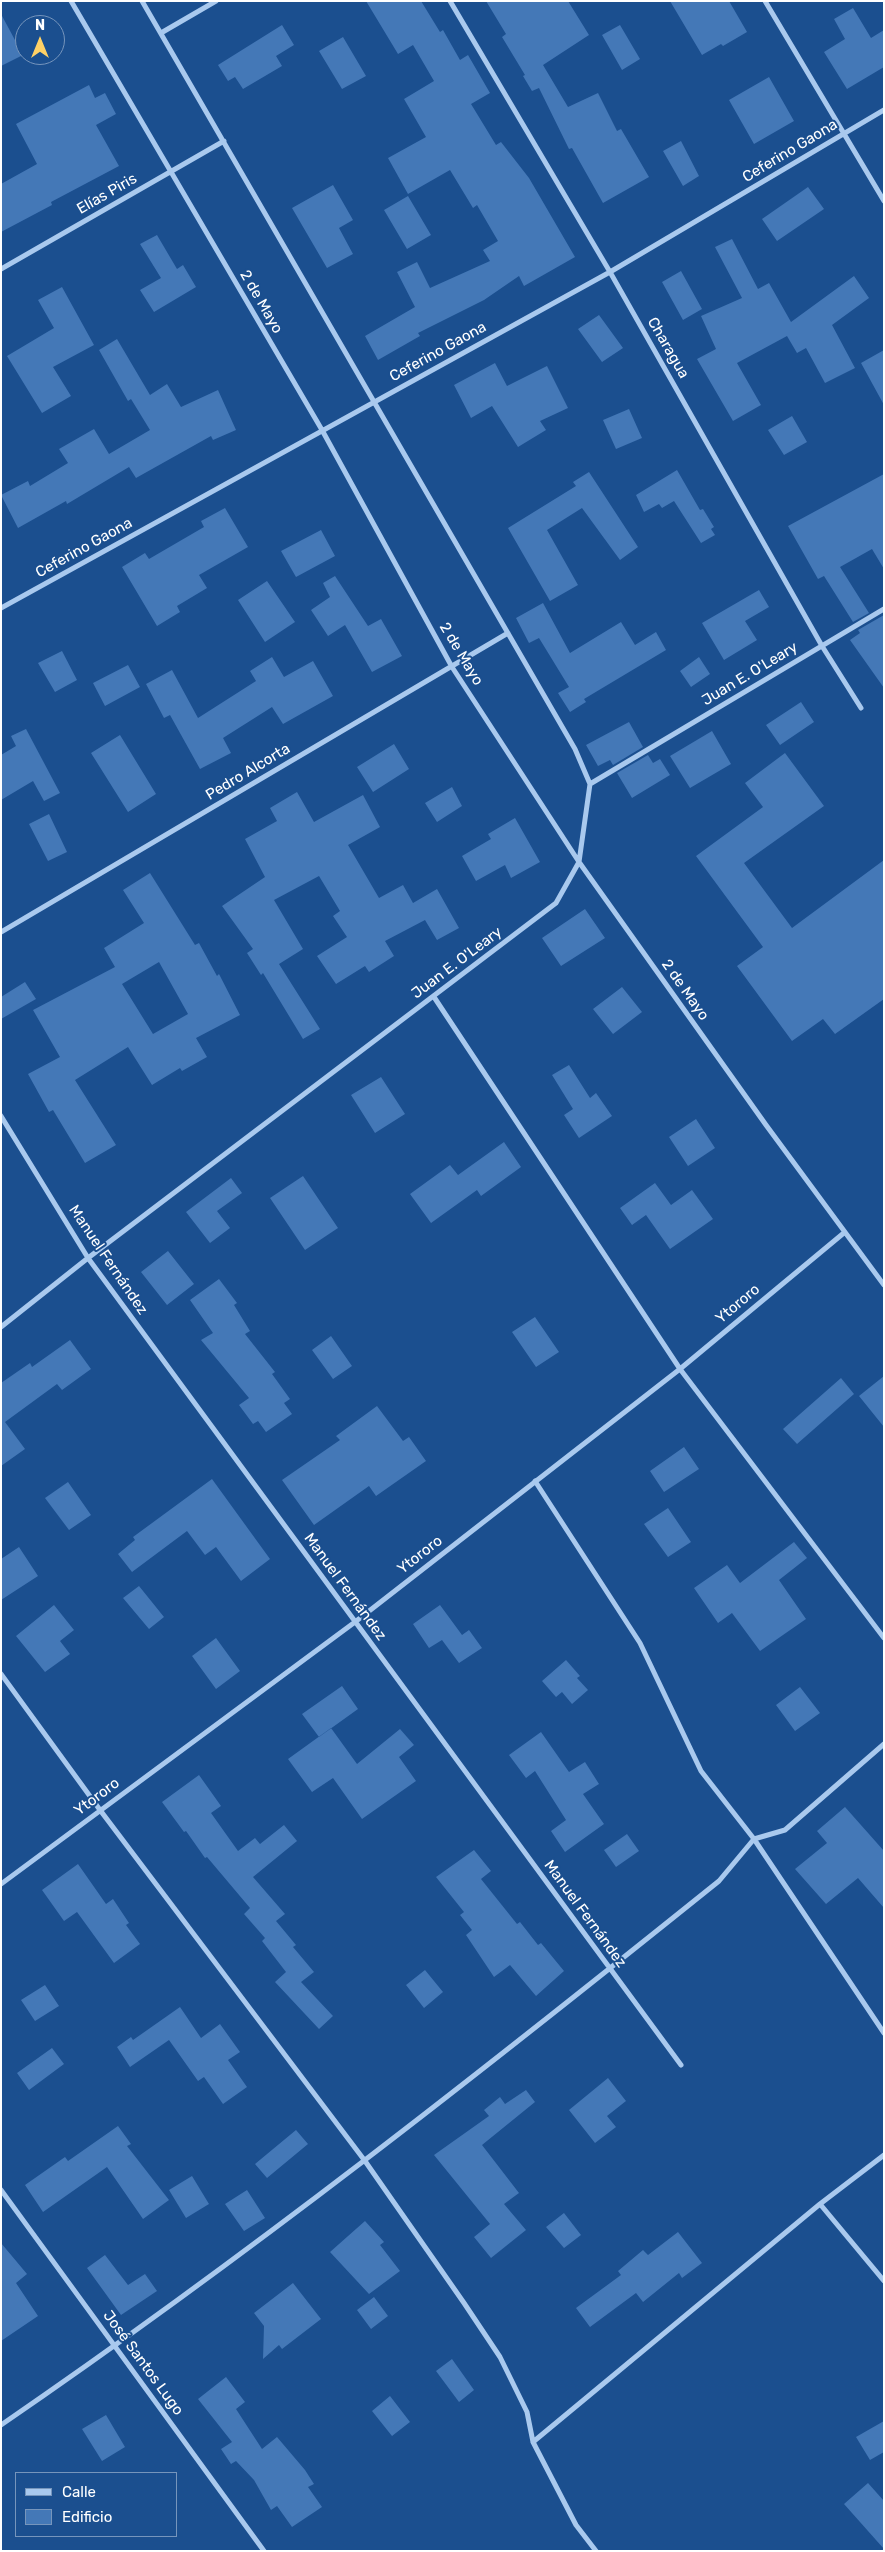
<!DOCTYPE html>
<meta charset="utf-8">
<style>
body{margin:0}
#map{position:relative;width:885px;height:2552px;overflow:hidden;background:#1b4f8f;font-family:Rubik,sans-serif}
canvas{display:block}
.frame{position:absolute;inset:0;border:2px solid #fff;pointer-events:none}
.legend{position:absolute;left:15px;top:2472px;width:162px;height:65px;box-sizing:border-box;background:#1b4f8f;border:1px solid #7695bc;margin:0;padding:6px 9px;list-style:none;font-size:15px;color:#fff}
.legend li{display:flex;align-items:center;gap:10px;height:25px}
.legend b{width:25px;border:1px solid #7695bc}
.north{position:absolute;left:15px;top:15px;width:50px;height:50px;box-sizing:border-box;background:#1b4f8f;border:1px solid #7695bc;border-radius:50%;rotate:0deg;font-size:14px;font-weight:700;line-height:20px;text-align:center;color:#fff}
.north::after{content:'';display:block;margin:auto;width:18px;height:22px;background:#ffd166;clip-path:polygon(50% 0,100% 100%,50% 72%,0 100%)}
</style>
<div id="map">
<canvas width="885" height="2552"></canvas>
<div class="frame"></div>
<ul class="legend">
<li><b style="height:6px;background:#a9c9ee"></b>Calle</li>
<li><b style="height:14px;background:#4478b7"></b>Edificio</li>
</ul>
<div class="north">N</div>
</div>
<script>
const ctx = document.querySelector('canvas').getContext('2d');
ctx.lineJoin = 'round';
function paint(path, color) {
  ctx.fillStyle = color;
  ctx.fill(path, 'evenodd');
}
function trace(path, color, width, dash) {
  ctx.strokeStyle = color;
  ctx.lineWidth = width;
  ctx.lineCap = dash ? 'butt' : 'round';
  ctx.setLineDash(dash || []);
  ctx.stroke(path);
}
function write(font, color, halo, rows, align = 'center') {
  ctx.font = font + ' Rubik,sans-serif';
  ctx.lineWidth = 4;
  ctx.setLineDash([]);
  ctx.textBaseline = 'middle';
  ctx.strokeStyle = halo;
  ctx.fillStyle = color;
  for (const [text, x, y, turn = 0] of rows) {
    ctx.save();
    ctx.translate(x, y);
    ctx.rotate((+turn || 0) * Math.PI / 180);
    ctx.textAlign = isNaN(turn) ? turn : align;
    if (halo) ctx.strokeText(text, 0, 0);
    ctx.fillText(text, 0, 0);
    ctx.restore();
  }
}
paint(new Path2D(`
 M 366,1 L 421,1 L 440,32 L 443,30 L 460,60 L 468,55 L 490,93 L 471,104 L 496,145 L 501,142 L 529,178 L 575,257 L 524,286 L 519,276 L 484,300 L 418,333 L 420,336 L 378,360 L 365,336 L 415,307 L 397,272 L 417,262 L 430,288 L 490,261 L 483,250 L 498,241 L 477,205 L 473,208 L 450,170 L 408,194 L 388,158 L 426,137 L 404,99 L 434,81 L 413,45 L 398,54 Z
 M 486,1 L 568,1 L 589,35 L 543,65 L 568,107 L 598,93 L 617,131 L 621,129 L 649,177 L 603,203 L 572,148 L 569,149 L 539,88 L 532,91 L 523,76 L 525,75 L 502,37 L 506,34 Z
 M 670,1 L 729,1 L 747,32 L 723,46 L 721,44 L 702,55 Z
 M 853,8 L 871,38 L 884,30 L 884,67 L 847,89 L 824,52 L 845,39 L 834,19 Z
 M 1,14 L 23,55 L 1,66 Z
 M 282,25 L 294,45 L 276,56 L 282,66 L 243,89 L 235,77 L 228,81 L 218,65 Z
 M 620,25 L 640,59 L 622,70 L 602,35 Z
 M 343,37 L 366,76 L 342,89 L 319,51 Z
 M 769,77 L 794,121 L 754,144 L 729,100 Z
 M 89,85 L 95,98 L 105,93 L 116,114 L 96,125 L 119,166 L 51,202 L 52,205 L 1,232 L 1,184 L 37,164 L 16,124 Z
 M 681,141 L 699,176 L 683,186 L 663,151 Z
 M 333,185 L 353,220 L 339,228 L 353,254 L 327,268 L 292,208 Z
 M 808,187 L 824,209 L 777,241 L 762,219 Z
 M 408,196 L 431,235 L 407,249 L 384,210 Z
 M 157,235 L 177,269 L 183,265 L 196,287 L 154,312 L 140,290 L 161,278 L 140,244 Z
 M 732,239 L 758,289 L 769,283 L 791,322 L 854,276 L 869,298 L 832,325 L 855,368 L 825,383 L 806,348 L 797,353 L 787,336 L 737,363 L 761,405 L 733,421 L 697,359 L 716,349 L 701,316 L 742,298 L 715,247 Z
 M 681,271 L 702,309 L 683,320 L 662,282 Z
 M 62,287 L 94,345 L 53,367 L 71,396 L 42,413 L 7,356 L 54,328 L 38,300 Z
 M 599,315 L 623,348 L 602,362 L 578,329 Z
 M 117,339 L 150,395 L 167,384 L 181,407 L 218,390 L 236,430 L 213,440 L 211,436 L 136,478 L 129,467 L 67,504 L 66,501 L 18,528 L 1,495 L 28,481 L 30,486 L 68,463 L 59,449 L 94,429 L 109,454 L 150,430 L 131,399 L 128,401 L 99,350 Z
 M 884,350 L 884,405 L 861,363 Z
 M 495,363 L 507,386 L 547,366 L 568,408 L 540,421 L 546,430 L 518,447 L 492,406 L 471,418 L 454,385 Z
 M 629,409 L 642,438 L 616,449 L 603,420 Z
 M 792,416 L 807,442 L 784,455 L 768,430 Z
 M 677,470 L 700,510 L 703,509 L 714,527 L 711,529 L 715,535 L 701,543 L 674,501 L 662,508 L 659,504 L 644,512 L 636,495 Z
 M 589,472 L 638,547 L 620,560 L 582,508 L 547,530 L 578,585 L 550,601 L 508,528 L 576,486 L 573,482 Z
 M 884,474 L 884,569 L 872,549 L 840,567 L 869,613 L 853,622 L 824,576 L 818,579 L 788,526 Z
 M 225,508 L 248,547 L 199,575 L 207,588 L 177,606 L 180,612 L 157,626 L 122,567 L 145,553 L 149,559 L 204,527 L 201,521 Z
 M 321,530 L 335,556 L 296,577 L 281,551 Z
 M 335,576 L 368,626 L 381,619 L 402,656 L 372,672 L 345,625 L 328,636 L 311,610 L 330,597 L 323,583 Z
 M 267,581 L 295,622 L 265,642 L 238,600 Z
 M 759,590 L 769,607 L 745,621 L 757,640 L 724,660 L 702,623 Z
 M 543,603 L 570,653 L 621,622 L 635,645 L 656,632 L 666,650 L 584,699 L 586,702 L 570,712 L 558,693 L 569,687 L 539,638 L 529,643 L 516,618 Z
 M 884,615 L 884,688 L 850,640 L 860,633 L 858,630 Z
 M 62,651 L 77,680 L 55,692 L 38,663 Z
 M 272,657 L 284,677 L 313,661 L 333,696 L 283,724 L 272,707 L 223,738 L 231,753 L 200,769 L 170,715 L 164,718 L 146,684 L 172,670 L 198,718 L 256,681 L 250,671 Z
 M 699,657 L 710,674 L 691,687 L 680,671 Z
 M 128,665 L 140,687 L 105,706 L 93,683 Z
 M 801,702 L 814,722 L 780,745 L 766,725 Z
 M 629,722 L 643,747 L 613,765 L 610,760 L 598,766 L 586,745 Z
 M 26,729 L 60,793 L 44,801 L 33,781 L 1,800 L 1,755 L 16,746 L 11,736 Z
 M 712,731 L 731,764 L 690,788 L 670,756 Z
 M 120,735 L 156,794 L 128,812 L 91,753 Z
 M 394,744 L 409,769 L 373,792 L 357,767 Z
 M 785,753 L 824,806 L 744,863 L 792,928 L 884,860 L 884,999 L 835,1034 L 823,1019 L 792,1041 L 737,966 L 763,947 L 696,856 L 763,807 L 745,783 Z
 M 648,755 L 653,763 L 660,759 L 670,775 L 632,798 L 617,773 Z
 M 452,787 L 462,806 L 437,822 L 425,803 Z
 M 297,792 L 314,822 L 363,795 L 380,827 L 348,845 L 379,898 L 403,885 L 413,903 L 437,889 L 459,928 L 437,940 L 425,920 L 385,941 L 394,956 L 369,972 L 365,966 L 336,984 L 317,956 L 347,937 L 333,916 L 340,911 L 319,876 L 274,900 L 303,949 L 279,964 L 320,1029 L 303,1039 L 263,973 L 261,975 L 247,953 L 253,949 L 222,906 L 265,877 L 245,839 L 277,821 L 270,808 Z
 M 49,814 L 67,852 L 48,861 L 29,824 Z
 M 515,818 L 540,862 L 511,878 L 505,865 L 476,881 L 462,856 L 491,839 L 488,834 Z
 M 150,873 L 195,945 L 199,943 L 217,976 L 219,974 L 240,1015 L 196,1038 L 207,1057 L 182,1071 L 180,1068 L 152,1085 L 128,1047 L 75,1080 L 116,1145 L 85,1163 L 53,1110 L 49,1112 L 28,1074 L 60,1057 L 33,1010 L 115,967 L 104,948 L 144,923 L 123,890 ZM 159,962 L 188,1014 L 153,1034 L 122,984 Z
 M 585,909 L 605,938 L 561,966 L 542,938 Z
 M 25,982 L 36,999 L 1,1019 L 1,997 Z
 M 622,987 L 642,1012 L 613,1034 L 593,1009 Z
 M 569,1065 L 590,1098 L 596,1093 L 612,1116 L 579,1138 L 564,1115 L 573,1109 L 552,1075 Z
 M 381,1077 L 405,1114 L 375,1133 L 351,1095 Z
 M 696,1119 L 715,1148 L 688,1166 L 669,1137 Z
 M 504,1142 L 521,1167 L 481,1196 L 477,1190 L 431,1223 L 410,1194 L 450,1165 L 458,1175 Z
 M 303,1176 L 338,1228 L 305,1250 L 270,1198 Z
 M 231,1178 L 242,1193 L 217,1211 L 230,1228 L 210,1243 L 186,1212 Z
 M 655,1183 L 671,1205 L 692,1190 L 713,1219 L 670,1249 L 646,1215 L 632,1225 L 620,1208 Z
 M 168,1251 L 194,1284 L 167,1305 L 141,1272 Z
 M 219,1279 L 237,1303 L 234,1305 L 250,1331 L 245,1334 L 275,1372 L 272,1374 L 290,1399 L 284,1403 L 292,1414 L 266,1432 L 258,1421 L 253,1424 L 239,1405 L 249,1398 L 201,1340 L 213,1333 L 190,1300 Z
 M 535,1317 L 559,1352 L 536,1367 L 512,1332 Z
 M 331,1336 L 352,1366 L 333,1379 L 312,1350 Z
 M 70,1340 L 91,1369 L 62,1390 L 57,1384 L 5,1422 L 25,1449 L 1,1466 L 1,1383 L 30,1363 L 32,1367 Z
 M 884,1376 L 884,1427 L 859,1396 Z
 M 841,1378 L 854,1394 L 797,1444 L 783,1429 Z
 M 377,1406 L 403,1441 L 409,1437 L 426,1461 L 376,1496 L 369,1486 L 314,1525 L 282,1480 L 340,1440 L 336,1436 Z
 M 684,1447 L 699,1469 L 664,1492 L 650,1471 Z
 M 212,1479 L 270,1559 L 241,1581 L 216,1547 L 205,1555 L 187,1531 L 132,1572 L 118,1554 L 135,1540 L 133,1537 Z
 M 68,1482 L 91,1515 L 69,1530 L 45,1498 Z
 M 668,1508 L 691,1542 L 668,1557 L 644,1524 Z
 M 794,1542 L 807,1558 L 779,1580 L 806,1619 L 760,1651 L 732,1613 L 718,1623 L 694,1588 L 727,1565 L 740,1583 Z
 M 19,1547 L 38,1576 L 1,1600 L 1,1559 Z
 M 139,1586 L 164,1617 L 149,1629 L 123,1598 Z
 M 54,1605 L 74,1630 L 60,1641 L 70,1654 L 45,1672 L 16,1636 Z
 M 440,1605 L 462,1635 L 469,1630 L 482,1648 L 459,1663 L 442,1640 L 429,1648 L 413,1624 Z
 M 216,1638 L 240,1671 L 216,1689 L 192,1656 Z
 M 566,1660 L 580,1676 L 577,1678 L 588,1690 L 572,1704 L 562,1692 L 556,1697 L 542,1681 Z
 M 342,1686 L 358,1709 L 319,1737 L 302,1714 Z
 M 800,1687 L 820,1713 L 795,1731 L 776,1705 Z
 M 331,1728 L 357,1764 L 400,1729 L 414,1745 L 399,1757 L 416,1781 L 362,1819 L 333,1778 L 312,1792 L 288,1759 Z
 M 541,1732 L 569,1772 L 585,1762 L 599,1784 L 583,1794 L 604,1824 L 565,1852 L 551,1831 L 566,1820 L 535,1771 L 526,1778 L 509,1755 Z
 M 199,1775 L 221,1806 L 211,1813 L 238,1851 L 255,1838 L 260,1844 L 284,1825 L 297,1841 L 253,1877 L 285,1914 L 276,1921 L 296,1945 L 293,1947 L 314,1972 L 301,1982 L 333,2016 L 319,2029 L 275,1982 L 286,1972 L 262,1941 L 265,1938 L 244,1914 L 250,1908 L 207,1857 L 205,1858 L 186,1831 L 184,1832 L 162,1802 Z
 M 845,1807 L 884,1851 L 884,1908 L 858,1878 L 826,1904 L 795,1869 L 827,1843 L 817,1831 Z
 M 627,1834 L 639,1851 L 616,1867 L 604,1850 Z
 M 474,1850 L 491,1871 L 481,1879 L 517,1924 L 520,1922 L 538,1945 L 541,1943 L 564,1971 L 536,1996 L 510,1965 L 494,1977 L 466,1935 L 472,1930 L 460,1915 L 464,1912 L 436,1877 Z
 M 78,1864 L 106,1904 L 113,1899 L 129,1923 L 126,1925 L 140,1944 L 114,1963 L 77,1912 L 64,1921 L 42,1890 Z
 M 425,1970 L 443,1992 L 424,2008 L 406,1985 Z
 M 45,1985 L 59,2006 L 35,2021 L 21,2000 Z
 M 180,2007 L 201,2038 L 220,2024 L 240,2052 L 228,2060 L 247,2087 L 223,2104 L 204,2077 L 198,2081 L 169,2040 L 130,2067 L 117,2047 L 131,2037 L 133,2040 Z
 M 52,2048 L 64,2064 L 29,2090 L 17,2073 Z
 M 608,2078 L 626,2101 L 607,2116 L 616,2127 L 595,2143 L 569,2110 Z
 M 526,2090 L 535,2102 L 482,2145 L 519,2193 L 504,2204 L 526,2230 L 491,2258 L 474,2237 L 490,2224 L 434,2155 L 489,2116 L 484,2110 L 500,2097 L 505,2104 Z
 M 118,2126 L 131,2144 L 127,2146 L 169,2200 L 143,2219 L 107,2167 L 43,2212 L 25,2185 L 65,2157 L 68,2161 Z
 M 296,2130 L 308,2144 L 267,2178 L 255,2164 Z
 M 192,2176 L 209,2204 L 186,2218 L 169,2190 Z
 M 247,2190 L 265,2218 L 244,2231 L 225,2204 Z
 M 564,2213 L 581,2235 L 564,2248 L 546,2227 Z
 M 365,2221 L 384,2242 L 380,2245 L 400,2271 L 369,2294 L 330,2252 Z
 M 678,2232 L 702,2263 L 682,2278 L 679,2273 L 643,2302 L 636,2293 L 590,2327 L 576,2308 L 621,2275 L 618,2271 L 643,2250 L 648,2255 Z
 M 1,2243 L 27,2274 L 16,2283 L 38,2316 L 1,2341 Z
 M 105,2255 L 128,2285 L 145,2274 L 157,2291 L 121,2315 L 87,2268 Z
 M 293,2283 L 321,2319 L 282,2349 L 279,2345 L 263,2359 L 264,2326 L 254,2313 Z
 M 374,2297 L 388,2316 L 371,2329 L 357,2310 Z
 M 452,2359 L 474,2390 L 459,2402 L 436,2371 Z
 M 226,2377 L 245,2402 L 236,2409 L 262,2449 L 277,2437 L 305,2470 L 314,2484 L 308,2487 L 322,2507 L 292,2527 L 277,2506 L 271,2510 L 254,2480 L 236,2461 L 231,2464 L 221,2449 L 232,2442 L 198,2399 Z
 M 390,2396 L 410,2422 L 392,2436 L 372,2411 Z
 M 106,2415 L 125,2447 L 102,2461 L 82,2429 Z
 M 884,2421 L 884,2452 L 870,2460 L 856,2437 Z
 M 868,2483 L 884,2501 L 884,2549 L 844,2504 Z`), '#4478b7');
trace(new Path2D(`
 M 71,1 L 322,430 L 452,667 L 579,862 L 766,1125 L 884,1285
 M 142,1 L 575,749 L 590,784
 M 450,1 L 610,272 L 822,646 L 861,708
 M 765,1 L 884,201
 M 161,33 L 216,1
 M 1,269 L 224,141
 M 1,608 L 610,272 L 884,110
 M 590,784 L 884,609
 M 1,932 L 508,633
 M 434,997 L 680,1369 L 884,1638
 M 1,1116 L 88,1258 L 681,2065
 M 1,1327 L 88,1258 L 556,903 L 579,862 L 590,784
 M 535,1481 L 640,1643 L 701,1771 L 754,1839 L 884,2033
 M 1,1674 L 100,1810 L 365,2161 L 464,2303 L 500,2357 L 527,2412 L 533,2442 L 576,2525 L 596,2551
 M 1,1884 L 355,1622 L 680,1369 L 845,1232
 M 1,2190 L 264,2551
 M 820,2204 L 884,2281
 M 1,2425 C 249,2255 485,2069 719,1881 L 754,1839 L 785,1830 L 884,1744
 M 533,2442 L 820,2204 L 884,2155`), '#a9c9ee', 5);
write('15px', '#fff', '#1b4f8f', [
 ["Ceferino Gaona",790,151,-31],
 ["Elías Piris",107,194,-30],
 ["2 de Mayo",261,302,60],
 ["Charagua",668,348,60],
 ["Ceferino Gaona",438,352,-29],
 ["Ceferino Gaona",84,548,-29],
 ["2 de Mayo",461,654,59],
 ["Juan E. O'Leary",750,674,-31],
 ["Pedro Alcorta",248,772,-31],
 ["Juan E. O'Leary",457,963,-37],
 ["2 de Mayo",685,990,55],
 ["Manuel Fernández",108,1260,56],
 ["Ytororo",738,1304,-40],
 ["Ytororo",420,1555,-38],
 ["Manuel Fernández",345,1587,54],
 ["Ytororo",97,1797,-37],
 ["Manuel Fernández",585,1914,54],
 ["José Santos Lugo",143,2363,54]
]);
</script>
